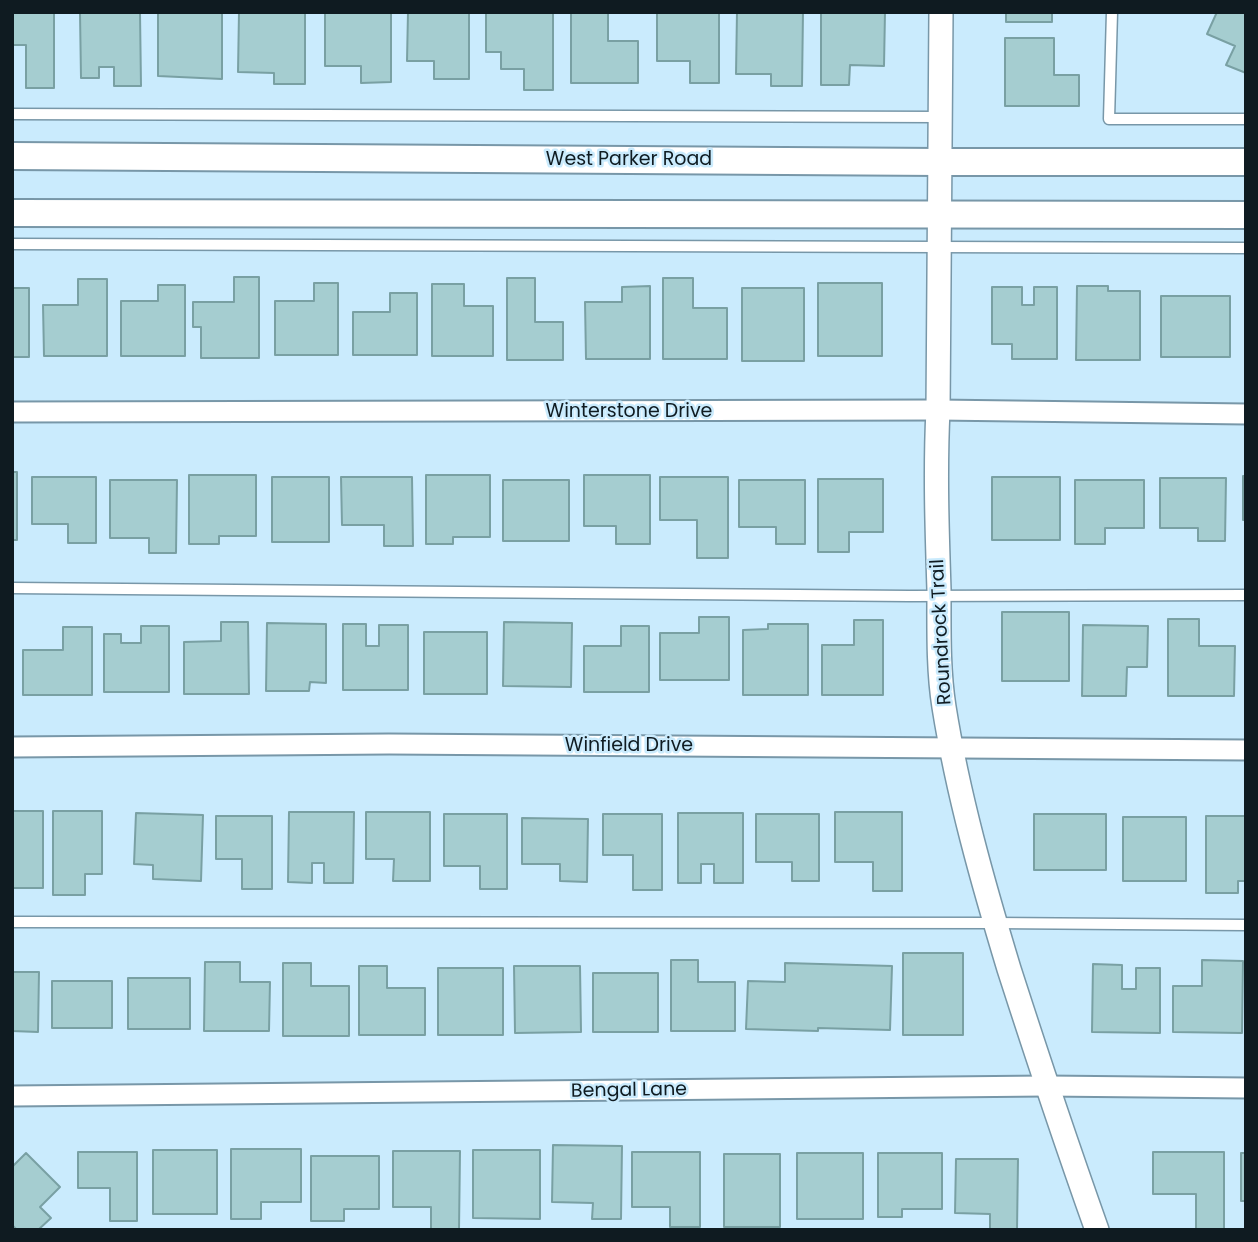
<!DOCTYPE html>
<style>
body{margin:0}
#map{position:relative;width:1258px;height:1242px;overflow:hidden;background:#caebfd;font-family:Poppins,sans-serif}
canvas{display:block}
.frame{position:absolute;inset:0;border:14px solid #0f1b21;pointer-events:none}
</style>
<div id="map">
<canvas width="1258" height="1242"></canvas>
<div class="frame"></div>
</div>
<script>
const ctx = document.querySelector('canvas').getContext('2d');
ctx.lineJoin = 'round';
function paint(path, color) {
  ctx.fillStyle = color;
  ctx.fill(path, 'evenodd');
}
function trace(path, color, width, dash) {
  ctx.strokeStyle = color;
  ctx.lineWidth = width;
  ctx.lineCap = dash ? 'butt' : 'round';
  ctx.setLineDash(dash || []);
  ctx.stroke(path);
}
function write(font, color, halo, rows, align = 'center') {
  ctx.font = font + ' Poppins,sans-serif';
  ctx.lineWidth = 5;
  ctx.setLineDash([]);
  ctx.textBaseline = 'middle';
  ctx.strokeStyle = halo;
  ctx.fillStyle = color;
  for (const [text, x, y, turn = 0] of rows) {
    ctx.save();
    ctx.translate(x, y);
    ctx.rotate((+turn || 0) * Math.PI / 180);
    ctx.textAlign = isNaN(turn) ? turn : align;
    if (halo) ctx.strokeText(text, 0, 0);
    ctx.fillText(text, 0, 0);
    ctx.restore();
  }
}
const building = new Path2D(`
 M 12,12 L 54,12 L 54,88 L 26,88 L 26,45 L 12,45 Z
 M 158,12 L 222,12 L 222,79 L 158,76 Z
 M 239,12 L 305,12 L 305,84 L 274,84 L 274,73 L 238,72 Z
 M 325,12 L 391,12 L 391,82 L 361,83 L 361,66 L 325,66 Z
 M 408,12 L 469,12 L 469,79 L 434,79 L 434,61 L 407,61 Z
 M 486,12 L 553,12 L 553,90 L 524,90 L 524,69 L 501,69 L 501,52 L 486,52 Z
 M 571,12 L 608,12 L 608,41 L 638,41 L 638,83 L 571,83 Z
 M 657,12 L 719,12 L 719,83 L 690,83 L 690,61 L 657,61 Z
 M 737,12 L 803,12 L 802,86 L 771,86 L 771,74 L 736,74 Z
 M 821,12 L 885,12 L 884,66 L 850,65 L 849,85 L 821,85 Z
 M 1006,12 L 1052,12 L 1052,22 L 1006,22 Z
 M 1217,12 L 1246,12 L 1246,73 L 1226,65 L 1235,46 L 1207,34 Z
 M 80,13 L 140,13 L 141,86 L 114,86 L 114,67 L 99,67 L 99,78 L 81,78 Z
 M 1005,38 L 1054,38 L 1054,75 L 1079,75 L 1079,106 L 1005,106 Z
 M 234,277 L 259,277 L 259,358 L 201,358 L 201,327 L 193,327 L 193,302 L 234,302 Z
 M 507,278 L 535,278 L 535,322 L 563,322 L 563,360 L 507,360 Z
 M 663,278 L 693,278 L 693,308 L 727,308 L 727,359 L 663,359 Z
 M 78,279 L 107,279 L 107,356 L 44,356 L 43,305 L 78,305 Z
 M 314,283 L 338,283 L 338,355 L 275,355 L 275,301 L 314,301 Z
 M 818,283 L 882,283 L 882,356 L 818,356 Z
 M 432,284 L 464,284 L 464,306 L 493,306 L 493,356 L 432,356 Z
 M 158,285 L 185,285 L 185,356 L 121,356 L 121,301 L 158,301 Z
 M 650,286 L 650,359 L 586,359 L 585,302 L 622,302 L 622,287 Z
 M 1077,286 L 1108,286 L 1108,291 L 1140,291 L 1140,360 L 1076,360 Z
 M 992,287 L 1022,287 L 1022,305 L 1034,305 L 1034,287 L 1057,287 L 1057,359 L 1012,359 L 1012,344 L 992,344 Z
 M 12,288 L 29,288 L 29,357 L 12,357 Z
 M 742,288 L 804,288 L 804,361 L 742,361 Z
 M 390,293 L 417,293 L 417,355 L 353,355 L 353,312 L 390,312 Z
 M 1161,296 L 1230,296 L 1230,357 L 1161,357 Z
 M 12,472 L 17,472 L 17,540 L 12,540 Z
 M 189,475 L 256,475 L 256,536 L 219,536 L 219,544 L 189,544 Z
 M 426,475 L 490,475 L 490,537 L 453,537 L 453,544 L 426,544 Z
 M 584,475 L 650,475 L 650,544 L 616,544 L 616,526 L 584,526 Z
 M 1243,476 L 1246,476 L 1246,520 L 1243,520 Z
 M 32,477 L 96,477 L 96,543 L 68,543 L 68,524 L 32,524 Z
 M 272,477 L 329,477 L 329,542 L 272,542 Z
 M 341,477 L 412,477 L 413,546 L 384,546 L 384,525 L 342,525 Z
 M 660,477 L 728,477 L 728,558 L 697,558 L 697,520 L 660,520 Z
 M 992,477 L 1060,477 L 1060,540 L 992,540 Z
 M 1160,478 L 1226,478 L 1225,541 L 1198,541 L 1198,528 L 1160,528 Z
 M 818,479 L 883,479 L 883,532 L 849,532 L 849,552 L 818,552 Z
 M 110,480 L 177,480 L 176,553 L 149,553 L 149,538 L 110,538 Z
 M 503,480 L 569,480 L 569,541 L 503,541 Z
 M 739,480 L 805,480 L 805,544 L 776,544 L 776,527 L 739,527 Z
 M 1075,480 L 1144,480 L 1144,528 L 1105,528 L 1105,544 L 1075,544 Z
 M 1002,612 L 1069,612 L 1069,681 L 1002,681 Z
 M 699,617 L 729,617 L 729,680 L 660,680 L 660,633 L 699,633 Z
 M 1168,619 L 1199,619 L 1199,646 L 1235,646 L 1234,696 L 1168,696 Z
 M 854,620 L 883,620 L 883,695 L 822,695 L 822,645 L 854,645 Z
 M 221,622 L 248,622 L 249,694 L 184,694 L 184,642 L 221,641 Z
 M 504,622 L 572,623 L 571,687 L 503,686 Z
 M 267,623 L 326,624 L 326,683 L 310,682 L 309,691 L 266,691 Z
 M 343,624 L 366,624 L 366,646 L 379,646 L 379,625 L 408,625 L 408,690 L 343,690 Z
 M 768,624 L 808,624 L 808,695 L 743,695 L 743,630 L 768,629 Z
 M 1083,625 L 1148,626 L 1147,667 L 1127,667 L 1126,696 L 1082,696 Z
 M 141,626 L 169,626 L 169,692 L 104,692 L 104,634 L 121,634 L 121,643 L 141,643 Z
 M 621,626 L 649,626 L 649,692 L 584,692 L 584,646 L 621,646 Z
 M 63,627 L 92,627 L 92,695 L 23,695 L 23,650 L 63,650 Z
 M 424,632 L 487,632 L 487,694 L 424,694 Z
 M 12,811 L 43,811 L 43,888 L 12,888 Z
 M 53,811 L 102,811 L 102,874 L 85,874 L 85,895 L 53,895 Z
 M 289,812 L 354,812 L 353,883 L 324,883 L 324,863 L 312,863 L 312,883 L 288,882 Z
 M 366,812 L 430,812 L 430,881 L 393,881 L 394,859 L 366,859 Z
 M 835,812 L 902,812 L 902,891 L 873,891 L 873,862 L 835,862 Z
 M 136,813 L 203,815 L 201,881 L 153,879 L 153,865 L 134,864 Z
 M 678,813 L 743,813 L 743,883 L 714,883 L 714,864 L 701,864 L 701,883 L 678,883 Z
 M 444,814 L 507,814 L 507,889 L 480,889 L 480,866 L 444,866 Z
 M 603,814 L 662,814 L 662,890 L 633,890 L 633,855 L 603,855 Z
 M 756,814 L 819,814 L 819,881 L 792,881 L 792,862 L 756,862 Z
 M 1034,814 L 1106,814 L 1106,870 L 1034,870 Z
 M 216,816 L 272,816 L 272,889 L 242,889 L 242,859 L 216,859 Z
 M 1206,816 L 1246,816 L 1246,881 L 1238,881 L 1238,893 L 1206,893 Z
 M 1123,817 L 1186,817 L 1186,881 L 1123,881 Z
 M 522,818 L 588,819 L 587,882 L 560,881 L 560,864 L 522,864 Z
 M 903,953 L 963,953 L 963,1035 L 903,1035 Z
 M 671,960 L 698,960 L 698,982 L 735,982 L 735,1031 L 671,1031 Z
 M 1202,960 L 1243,961 L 1242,1033 L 1173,1032 L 1173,986 L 1202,986 Z
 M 205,962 L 240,962 L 240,982 L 270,982 L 269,1031 L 204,1031 Z
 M 283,963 L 311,963 L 311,986 L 349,986 L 349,1036 L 283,1036 Z
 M 785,963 L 892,966 L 890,1030 L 818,1028 L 818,1031 L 746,1029 L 748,981 L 785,982 Z
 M 1093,964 L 1122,965 L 1122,989 L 1136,989 L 1136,968 L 1160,968 L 1160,1033 L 1092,1032 Z
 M 359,966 L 387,966 L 387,988 L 425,988 L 425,1035 L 359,1035 Z
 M 514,966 L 580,966 L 581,1032 L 515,1033 Z
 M 438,968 L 503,968 L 503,1035 L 438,1035 Z
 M 12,972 L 39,972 L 38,1032 L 12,1031 Z
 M 593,973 L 658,973 L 658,1032 L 593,1032 Z
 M 128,978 L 190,978 L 190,1029 L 128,1029 Z
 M 52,981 L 112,981 L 112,1028 L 52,1028 Z
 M 553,1145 L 622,1146 L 621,1219 L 592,1219 L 593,1203 L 552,1202 Z
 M 231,1149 L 301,1149 L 301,1202 L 261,1202 L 261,1219 L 231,1219 Z
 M 153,1150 L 217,1150 L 217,1214 L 153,1214 Z
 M 473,1150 L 540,1150 L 540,1219 L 473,1218 Z
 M 393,1151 L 460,1151 L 459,1230 L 431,1230 L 431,1207 L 393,1207 Z
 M 78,1152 L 137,1152 L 137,1221 L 110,1221 L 110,1188 L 78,1188 Z
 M 632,1152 L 700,1152 L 700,1227 L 670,1227 L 670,1207 L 632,1207 Z
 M 1153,1152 L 1224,1152 L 1224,1230 L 1196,1230 L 1196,1194 L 1153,1194 Z
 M 26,1153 L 60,1187 L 40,1207 L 51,1218 L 38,1230 L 17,1230 L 12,1225 L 12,1167 Z
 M 797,1153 L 863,1153 L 863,1219 L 797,1219 Z
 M 878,1153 L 942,1153 L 942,1209 L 902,1209 L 902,1217 L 878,1217 Z
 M 1241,1153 L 1246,1153 L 1246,1201 L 1241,1201 Z
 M 724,1154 L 780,1154 L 780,1227 L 724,1227 Z
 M 311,1156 L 379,1156 L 379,1209 L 344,1209 L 344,1221 L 311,1221 Z
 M 956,1159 L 1018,1159 L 1017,1230 L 990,1230 L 990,1214 L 955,1213 Z`);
paint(building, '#a5cdd0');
trace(building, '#79a0a3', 2);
const service = new Path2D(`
 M 1112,12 L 1109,119 L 1246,119
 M 12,114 L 939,117
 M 12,244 L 1246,248
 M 12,588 L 909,596 L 1246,595
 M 12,922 L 995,923 L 1246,925`);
const minor = new Path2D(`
 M 12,412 L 938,410 L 1246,414
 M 12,747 L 389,744 L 1246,750
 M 12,1096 L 1046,1086 L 1246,1088`);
const tertiary = new Path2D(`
 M 941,12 L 938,410 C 935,470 937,530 939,590 C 939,629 938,669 944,707 C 958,795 983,883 1009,969 C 1037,1056 1066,1143 1097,1230`);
const secondary = new Path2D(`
 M 12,156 L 939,162 L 1246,162
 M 12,213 L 1246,215`);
trace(service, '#7897a8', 13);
trace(minor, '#7897a8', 23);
trace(tertiary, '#7897a8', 26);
trace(secondary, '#7897a8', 30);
trace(service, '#fff', 10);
trace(minor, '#fff', 19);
trace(tertiary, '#fff', 23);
trace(secondary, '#fff', 26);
write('19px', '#0f1b21', '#caebfd', [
 ["West Parker Road",629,160],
 ["Winterstone Drive",629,412],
 ["Roundrock Trail",942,632,-93],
 ["Winfield Drive",629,746],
 ["Bengal Lane",629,1091,-1]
]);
</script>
